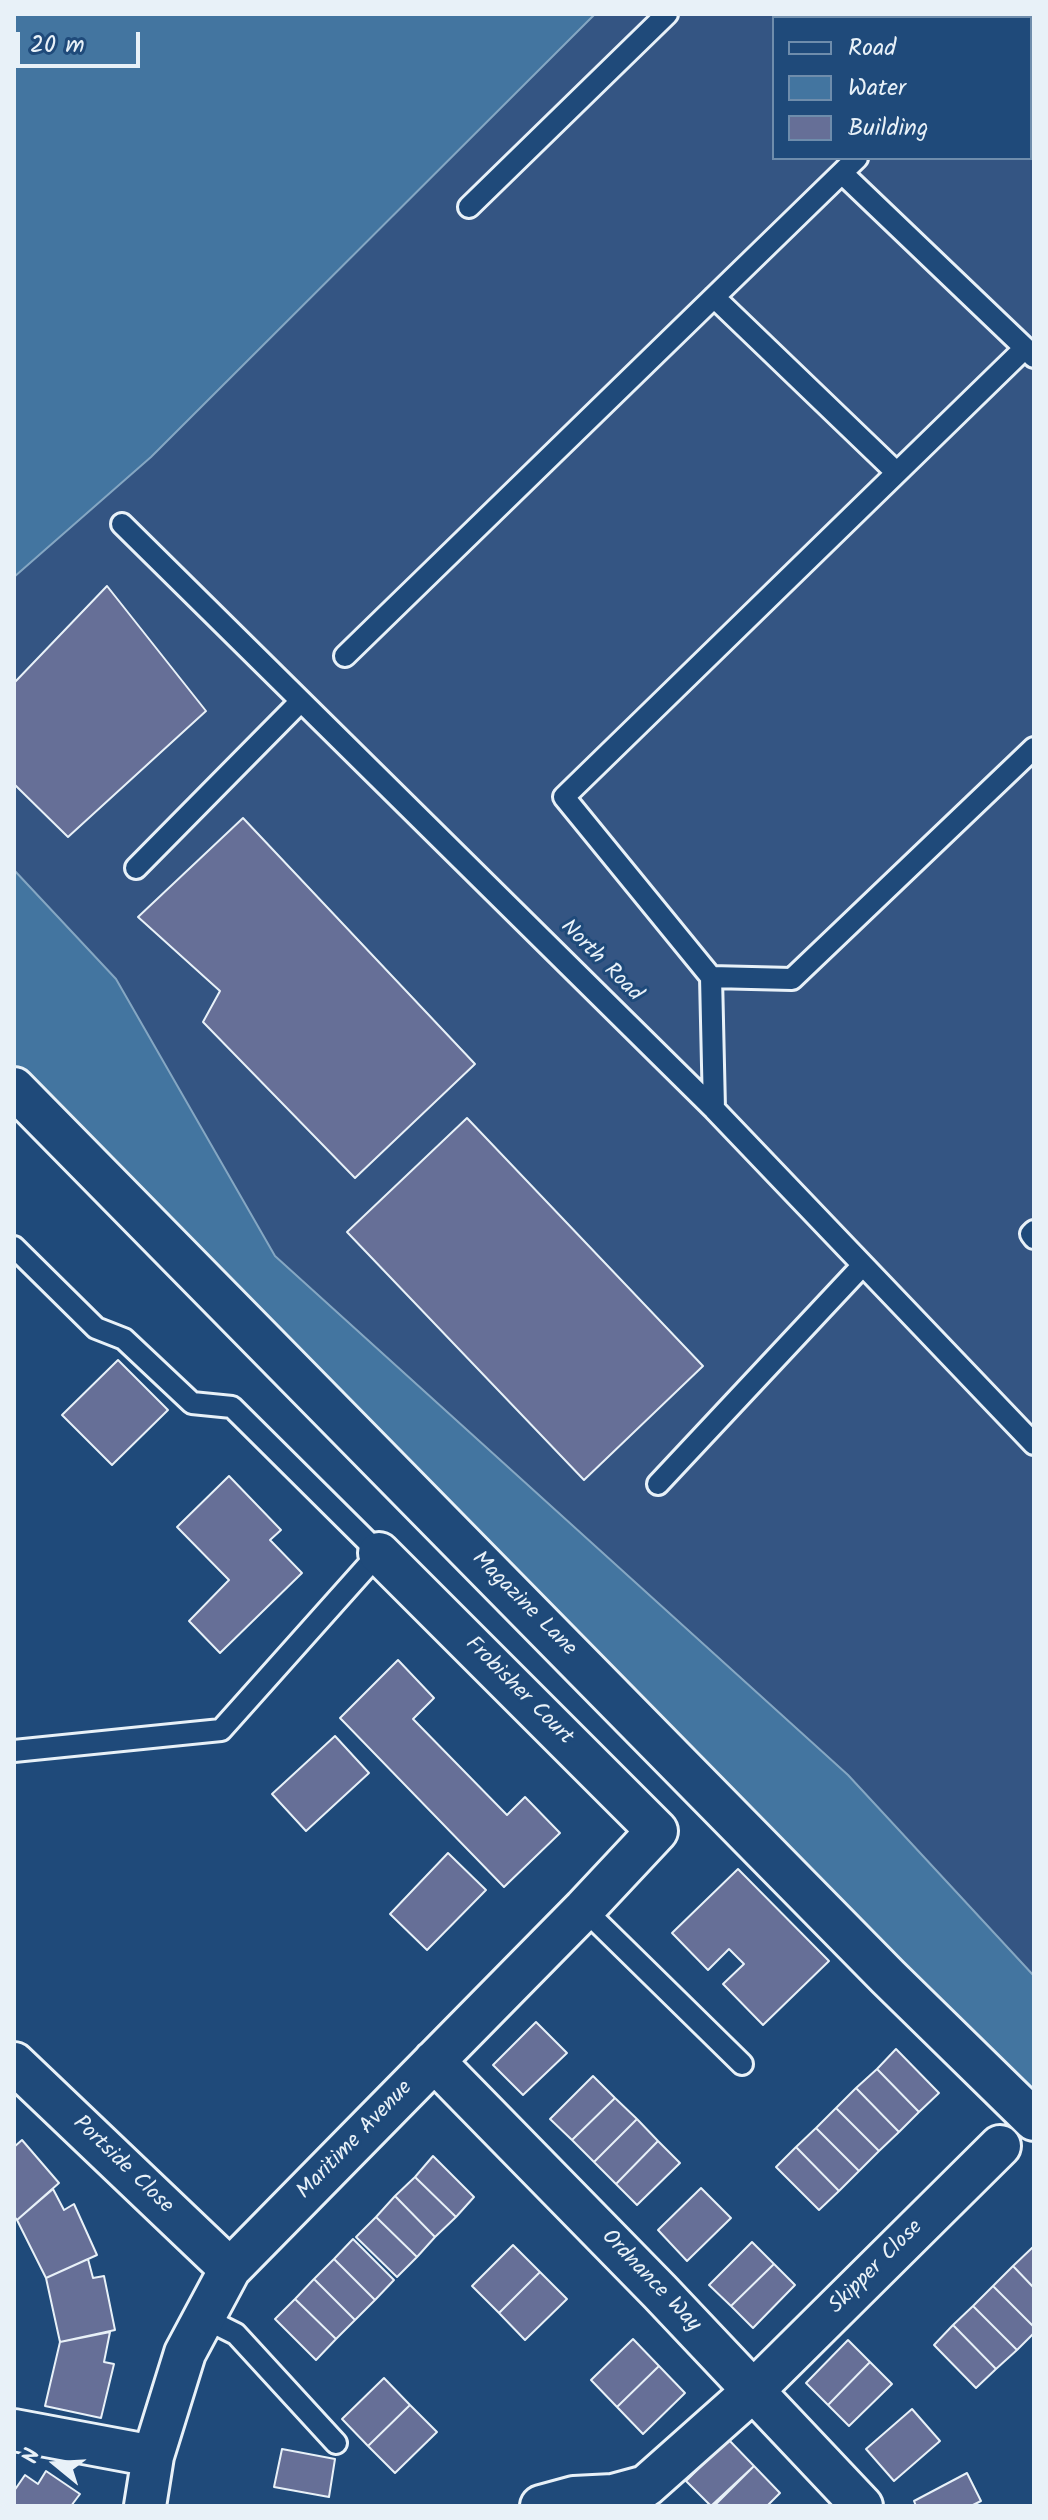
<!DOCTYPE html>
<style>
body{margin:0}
#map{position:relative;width:1048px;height:2520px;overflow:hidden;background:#1f4a7a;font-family:Kalam,sans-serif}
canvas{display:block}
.frame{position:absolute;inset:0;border:16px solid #e8f1f8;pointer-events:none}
.legend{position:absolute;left:772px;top:16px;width:260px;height:144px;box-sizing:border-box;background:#1f4a7a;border:2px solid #6f8dac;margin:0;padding:10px 14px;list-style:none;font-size:24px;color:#e8f1f8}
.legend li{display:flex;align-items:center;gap:16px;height:40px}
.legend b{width:40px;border:2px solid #6f8dac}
.north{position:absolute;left:16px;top:2424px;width:80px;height:80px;-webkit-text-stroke:6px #1f4a7a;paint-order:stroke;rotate:288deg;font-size:22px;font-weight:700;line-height:32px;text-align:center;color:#e8f1f8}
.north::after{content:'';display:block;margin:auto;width:28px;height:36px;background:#e8f1f8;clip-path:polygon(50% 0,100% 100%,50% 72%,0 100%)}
.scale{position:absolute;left:16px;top:32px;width:124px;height:36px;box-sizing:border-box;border:4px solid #e8f1f8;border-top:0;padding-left:10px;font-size:24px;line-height:28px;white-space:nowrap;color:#e8f1f8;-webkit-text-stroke:6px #1f4a7a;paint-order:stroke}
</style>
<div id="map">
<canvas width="1048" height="2520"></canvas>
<div class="frame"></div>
<ul class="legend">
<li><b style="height:10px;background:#1f4a7a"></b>Road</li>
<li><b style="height:22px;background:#4375a0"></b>Water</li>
<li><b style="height:22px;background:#666f97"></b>Building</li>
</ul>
<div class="north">N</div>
<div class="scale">20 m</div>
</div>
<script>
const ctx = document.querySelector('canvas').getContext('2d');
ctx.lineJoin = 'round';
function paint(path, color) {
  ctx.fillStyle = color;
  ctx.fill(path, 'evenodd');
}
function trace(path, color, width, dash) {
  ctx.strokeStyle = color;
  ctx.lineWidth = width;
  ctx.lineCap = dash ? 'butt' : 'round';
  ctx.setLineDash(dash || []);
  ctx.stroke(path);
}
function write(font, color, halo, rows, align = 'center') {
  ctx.font = font + ' Kalam,sans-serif';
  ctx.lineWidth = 6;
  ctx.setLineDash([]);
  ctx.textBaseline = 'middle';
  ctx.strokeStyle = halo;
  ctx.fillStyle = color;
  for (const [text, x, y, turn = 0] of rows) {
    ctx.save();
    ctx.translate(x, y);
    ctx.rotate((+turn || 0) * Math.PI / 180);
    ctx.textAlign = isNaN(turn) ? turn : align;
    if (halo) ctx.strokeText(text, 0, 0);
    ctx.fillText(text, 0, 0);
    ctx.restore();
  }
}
paint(new Path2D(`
 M 595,14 L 1034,14 L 1034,1976 L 848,1775 L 275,1256 L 116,979 L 14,870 L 14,577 L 151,457 ZM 774,18 L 1030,18 L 1030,158 L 774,158 Z`), '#345583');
paint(new Path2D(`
 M 898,14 L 1034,14 L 1034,141 L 1030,137 L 1030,18 L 902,18 Z`), '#54828c');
const water = new Path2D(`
 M 14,14 L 595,14 L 151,457 L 14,577 Z
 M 14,870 L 116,979 L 275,1256 L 848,1775 L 1034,1976 L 1034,2094 L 64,1118 L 14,1078 Z`);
paint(water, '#4375a0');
trace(water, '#85a7c3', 2);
const building = new Path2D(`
 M 107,586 L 206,711 L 68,837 L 14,784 L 14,683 Z
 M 243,818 L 475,1064 L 355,1178 L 203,1022 L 220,991 L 138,917 Z
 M 467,1118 L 703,1366 L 584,1480 L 347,1232 Z
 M 118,1360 L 168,1410 L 112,1465 L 62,1415 Z
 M 229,1476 L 281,1530 L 270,1540 L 302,1573 L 220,1653 L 189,1621 L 229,1580 L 177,1527 Z
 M 398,1660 L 434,1698 L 413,1719 L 507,1815 L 525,1797 L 560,1833 L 504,1887 L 340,1718 Z
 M 335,1736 L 369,1773 L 306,1831 L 272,1794 Z
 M 448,1853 L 486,1890 L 427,1950 L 390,1914 Z
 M 738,1869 L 829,1961 L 763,2025 L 723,1984 L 744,1964 L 729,1949 L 708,1970 L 672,1933 Z
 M 536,2022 L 567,2053 L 523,2095 L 493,2065 Z
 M 896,2049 L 939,2093 L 919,2112 L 877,2069 Z
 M 877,2069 L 919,2112 L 899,2132 L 856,2088 Z
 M 593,2076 L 615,2098 L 572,2140 L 550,2119 Z
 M 856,2088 L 899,2132 L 879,2151 L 836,2108 Z
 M 615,2098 L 637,2119 L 594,2162 L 572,2140 Z
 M 836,2108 L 879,2151 L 859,2171 L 816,2128 Z
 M 637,2119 L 658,2141 L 616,2184 L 594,2162 Z
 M 816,2128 L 859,2171 L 839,2191 L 796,2147 Z
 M 22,2140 L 59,2183 L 17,2220 L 14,2216 L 14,2147 Z
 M 658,2141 L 680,2163 L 637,2205 L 616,2184 Z
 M 796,2147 L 839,2191 L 819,2210 L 776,2167 Z
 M 433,2156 L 474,2197 L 456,2217 L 415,2177 Z
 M 415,2177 L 456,2217 L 435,2237 L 395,2196 Z
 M 701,2188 L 731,2218 L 687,2261 L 658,2230 Z
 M 53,2189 L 64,2210 L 74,2204 L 97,2255 L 46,2278 L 17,2220 Z
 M 395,2196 L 435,2237 L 417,2257 L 376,2217 Z
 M 376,2217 L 417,2257 L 397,2277 L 356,2237 Z
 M 353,2239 L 394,2280 L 375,2300 L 334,2259 Z
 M 752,2242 L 774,2264 L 731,2306 L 709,2285 Z
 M 513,2245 L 540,2272 L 499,2313 L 472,2286 Z
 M 1033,2247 L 1034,2248 L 1034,2288 L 1013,2266 Z
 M 88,2259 L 93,2278 L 104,2276 L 115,2330 L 60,2342 L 46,2278 Z
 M 334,2259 L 375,2300 L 355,2320 L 314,2279 Z
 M 774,2264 L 795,2285 L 753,2328 L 731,2306 Z
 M 1013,2266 L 1034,2288 L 1034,2327 L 993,2286 Z
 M 540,2272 L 567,2299 L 525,2340 L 499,2313 Z
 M 314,2279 L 355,2320 L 336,2339 L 295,2299 Z
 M 993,2286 L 1034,2327 L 1034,2333 L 1017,2350 L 973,2306 Z
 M 295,2299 L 336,2339 L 316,2360 L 275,2319 Z
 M 973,2306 L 1017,2350 L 996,2369 L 953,2325 Z
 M 953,2325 L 996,2369 L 976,2388 L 934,2345 Z
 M 110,2332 L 104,2362 L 114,2364 L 101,2418 L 45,2406 L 60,2342 Z
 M 633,2339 L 659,2366 L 617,2407 L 591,2380 Z
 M 848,2340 L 870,2362 L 828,2405 L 806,2383 Z
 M 870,2362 L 892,2384 L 849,2426 L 828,2405 Z
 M 659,2366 L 685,2393 L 643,2434 L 617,2407 Z
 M 384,2378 L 410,2405 L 368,2446 L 342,2419 Z
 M 410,2405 L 437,2432 L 395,2473 L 368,2446 Z
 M 912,2409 L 940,2441 L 894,2481 L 866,2449 Z
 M 728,2439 L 754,2466 L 711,2506 L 686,2481 Z
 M 282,2449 L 335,2459 L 329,2497 L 274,2487 Z
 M 754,2466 L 780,2493 L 767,2506 L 714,2506 Z
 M 46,2471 L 80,2494 L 71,2506 L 14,2506 L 14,2491 L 25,2475 L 38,2484 Z
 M 967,2473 L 981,2501 L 971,2506 L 916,2506 L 914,2501 Z`);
paint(building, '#666f97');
trace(building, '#e8f1f8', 2);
const service = new Path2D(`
 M 842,173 L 1025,348
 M 469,207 L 667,14
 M 714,297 L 896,472
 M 122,524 L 714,1109 L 1034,1444
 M 345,656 L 857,158
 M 136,868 L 301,701
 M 711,977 L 792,979 L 1034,748
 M 714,1109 L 711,977 L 564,797 L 1025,348 L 1034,357
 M 1034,1231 L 1031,1234 L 1034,1238
 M 14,1247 L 96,1328 L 124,1339 L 192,1403 L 232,1407 L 379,1553 L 221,1730 L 14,1751
 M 658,1484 L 863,1265
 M 584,1909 L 742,2064
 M 204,2318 L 236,2334 L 336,2443`);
const minor = new Path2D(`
 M 14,1088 L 888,1977 L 1034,2120
 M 434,2061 L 660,2292 L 862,2506
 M 14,2063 L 230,2269
 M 14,2430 L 153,2456
 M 145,2506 L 153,2456 L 185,2353 L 230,2269 L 584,1909 L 657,1831 L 379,1553
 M 541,2506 L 574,2497 L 613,2495 L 646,2486 L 754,2390 L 1000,2146`);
trace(service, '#e8f1f8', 26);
trace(minor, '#e8f1f8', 46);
trace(service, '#1f4a7a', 20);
trace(minor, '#1f4a7a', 40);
write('22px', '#e8f1f8', '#1f4a7a', [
 ["North Road",600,962,45],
 ["Magazine Lane",523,1605,45],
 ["Frobisher Court",518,1692,45],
 ["Maritime Avenue",356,2141,-46],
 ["Portside Close",122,2166,44],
 ["Skipper Close",877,2268,-45],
 ["Ordnance Way",650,2282,46]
]);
</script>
